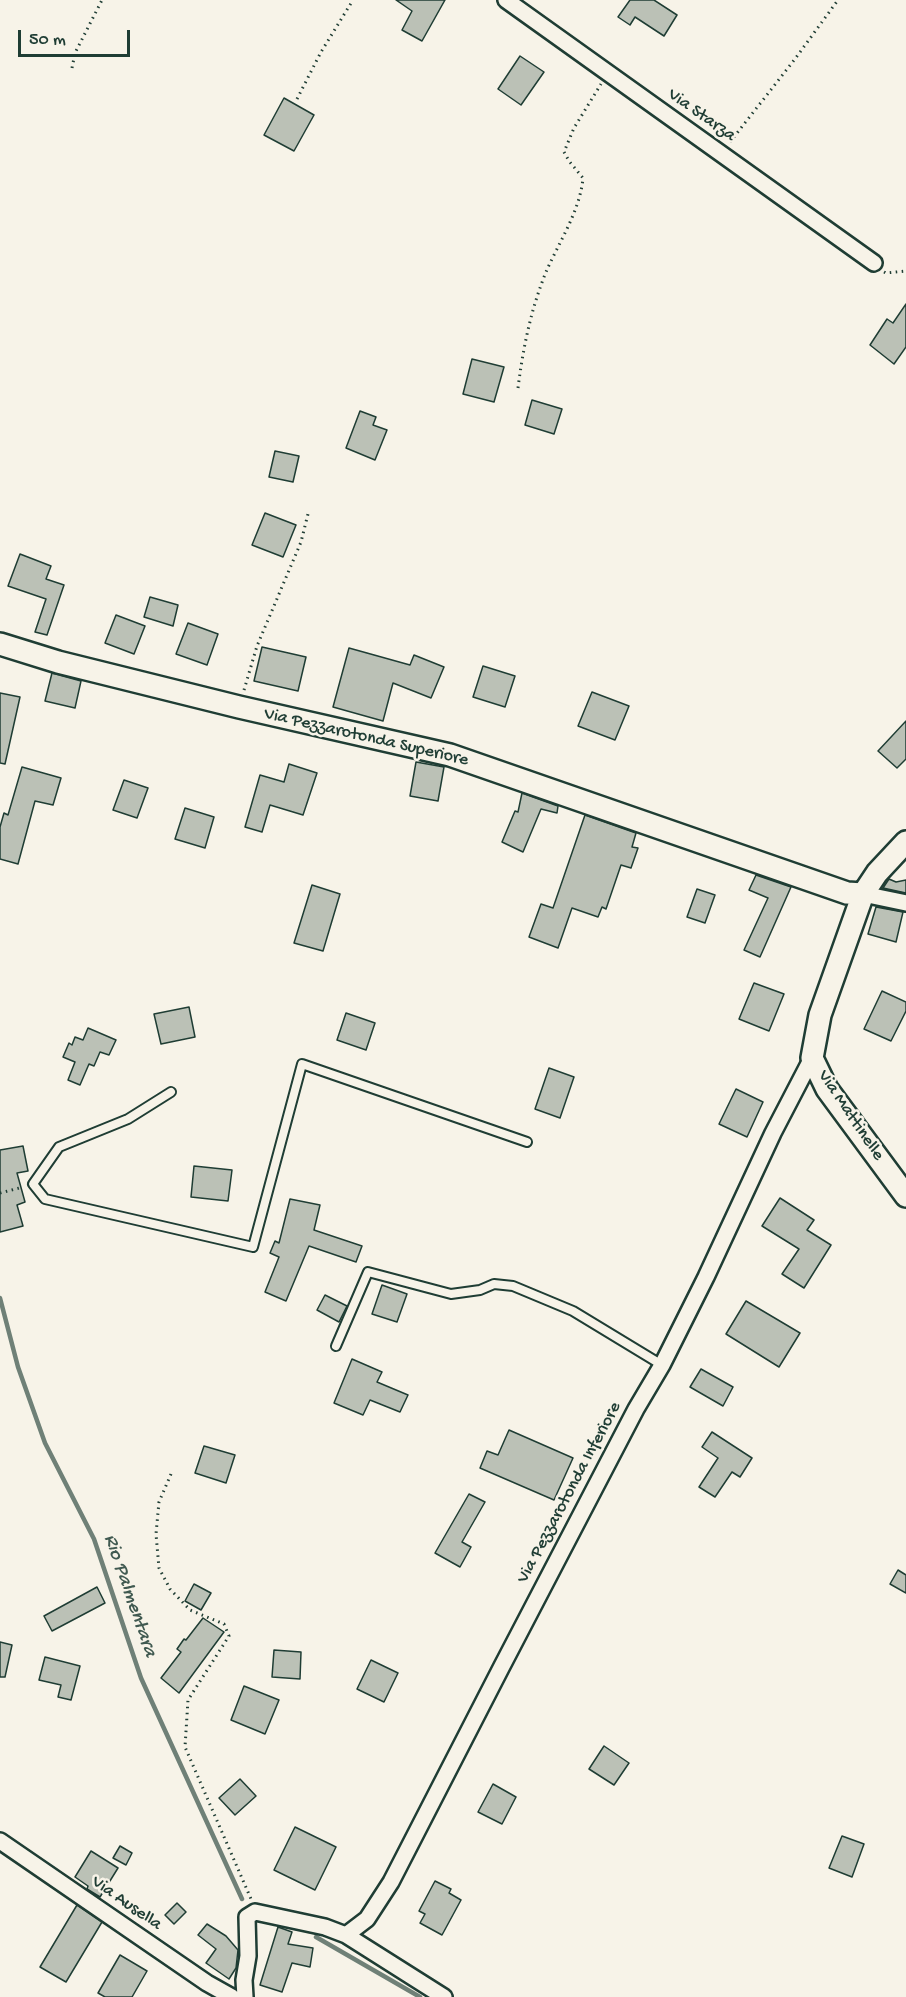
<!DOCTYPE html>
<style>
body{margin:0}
#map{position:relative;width:906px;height:1997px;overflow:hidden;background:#f7f3e8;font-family:"Gochi Hand",sans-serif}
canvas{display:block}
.scale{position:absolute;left:18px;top:30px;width:112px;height:27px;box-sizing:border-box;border:3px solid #1f3d34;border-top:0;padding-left:8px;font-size:18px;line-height:21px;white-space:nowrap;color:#1f3d34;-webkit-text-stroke:4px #f7f3e8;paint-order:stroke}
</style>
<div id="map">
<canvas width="906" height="1997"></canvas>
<div class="scale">50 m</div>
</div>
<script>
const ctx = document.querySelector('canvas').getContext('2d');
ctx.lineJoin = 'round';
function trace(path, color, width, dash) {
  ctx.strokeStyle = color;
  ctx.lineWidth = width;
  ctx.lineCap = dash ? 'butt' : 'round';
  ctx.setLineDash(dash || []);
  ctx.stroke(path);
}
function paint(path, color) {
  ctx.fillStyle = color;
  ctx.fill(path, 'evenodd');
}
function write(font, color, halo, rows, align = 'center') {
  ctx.font = font + ' "Gochi Hand",sans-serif';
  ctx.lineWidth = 5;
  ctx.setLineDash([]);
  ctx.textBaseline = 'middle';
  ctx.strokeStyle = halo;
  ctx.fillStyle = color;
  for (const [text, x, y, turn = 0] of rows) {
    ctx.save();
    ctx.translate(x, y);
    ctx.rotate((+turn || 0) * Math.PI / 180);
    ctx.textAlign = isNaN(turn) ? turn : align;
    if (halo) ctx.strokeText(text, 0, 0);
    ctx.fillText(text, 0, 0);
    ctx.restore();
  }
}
trace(new Path2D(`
 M 0,1298 L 18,1367 L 45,1443 L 94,1539 L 141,1678 L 242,1899
 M 316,1937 L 420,1997`), '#6f8077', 4.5);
const building = new Path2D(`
 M 396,0 L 445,0 L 422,41 L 402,30 L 412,11 Z
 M 630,0 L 654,0 L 677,15 L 664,36 L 635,17 L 630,25 L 618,17 Z
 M 520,56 L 544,72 L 521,105 L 498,89 Z
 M 284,98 L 314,115 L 294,151 L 264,135 Z
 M 906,304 L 906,347 L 894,364 L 870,345 L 887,319 L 893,323 Z
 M 472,359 L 504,367 L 494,402 L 463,394 Z
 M 532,400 L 562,409 L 554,434 L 525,425 Z
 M 360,411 L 376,417 L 373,425 L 387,430 L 375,460 L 346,448 Z
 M 275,451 L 299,456 L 293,482 L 269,477 Z
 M 265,513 L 296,525 L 283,557 L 252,545 Z
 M 20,554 L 51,566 L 46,579 L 64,585 L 47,635 L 35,632 L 46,599 L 8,586 Z
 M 150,597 L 178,605 L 173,626 L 144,617 Z
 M 116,615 L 145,626 L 134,654 L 105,643 Z
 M 188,623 L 218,634 L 207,665 L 176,654 Z
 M 262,647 L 306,657 L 298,691 L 254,681 Z
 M 349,648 L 410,665 L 414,655 L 444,667 L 431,698 L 393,683 L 383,721 L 333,707 Z
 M 483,666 L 515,676 L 505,707 L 473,697 Z
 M 52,673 L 81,681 L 75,708 L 45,701 Z
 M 592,692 L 629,706 L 615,740 L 578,726 Z
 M 0,693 L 20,697 L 5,764 L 0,763 Z
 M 906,721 L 906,759 L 897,768 L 878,751 Z
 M 416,762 L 444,767 L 438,801 L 410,796 Z
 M 289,764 L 317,773 L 303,815 L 270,805 L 262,832 L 245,827 L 260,775 L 284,782 Z
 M 22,767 L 61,778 L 53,805 L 35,801 L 18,864 L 0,859 L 0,827 L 4,813 L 8,815 Z
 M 124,780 L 148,788 L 137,818 L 113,810 Z
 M 522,793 L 558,806 L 557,813 L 541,809 L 523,852 L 502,842 L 515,811 L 518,812 Z
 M 185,808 L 214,817 L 205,848 L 175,839 Z
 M 585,815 L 636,833 L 632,847 L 638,848 L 631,868 L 621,865 L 606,909 L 602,907 L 598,917 L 572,908 L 558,948 L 529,937 L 541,904 L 553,908 Z
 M 756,875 L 791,887 L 760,957 L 744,950 L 768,898 L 749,890 Z
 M 889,879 L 896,882 L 906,880 L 906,893 L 883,888 Z
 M 312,885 L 340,894 L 323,951 L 294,943 Z
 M 697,889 L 715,895 L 705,923 L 687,917 Z
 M 876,907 L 903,912 L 896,942 L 868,934 Z
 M 754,983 L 784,994 L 769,1031 L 739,1019 Z
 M 882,991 L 906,1002 L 906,1011 L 891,1041 L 864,1029 Z
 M 189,1007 L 195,1037 L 161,1044 L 154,1014 Z
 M 346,1013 L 375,1023 L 366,1050 L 337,1040 Z
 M 88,1028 L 116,1040 L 109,1055 L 100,1052 L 94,1066 L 89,1064 L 80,1085 L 68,1080 L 75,1062 L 63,1057 L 69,1043 L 72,1045 L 75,1037 L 83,1040 Z
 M 549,1068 L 574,1077 L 560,1118 L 535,1109 Z
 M 736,1089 L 763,1102 L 747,1137 L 719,1124 Z
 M 23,1146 L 28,1171 L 17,1173 L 25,1202 L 17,1205 L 23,1226 L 0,1232 L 0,1150 Z
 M 194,1166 L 232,1170 L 228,1201 L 191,1197 Z
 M 780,1198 L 814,1220 L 807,1230 L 831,1245 L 804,1288 L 782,1274 L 799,1249 L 762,1226 Z
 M 290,1199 L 320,1205 L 314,1230 L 362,1246 L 356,1262 L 309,1246 L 286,1301 L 265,1292 L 279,1257 L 270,1253 L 275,1241 L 279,1243 Z
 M 382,1285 L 407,1294 L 397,1322 L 372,1314 Z
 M 325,1295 L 347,1306 L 339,1322 L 317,1310 Z
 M 746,1301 L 800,1333 L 779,1367 L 726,1334 Z
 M 352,1359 L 382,1372 L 377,1382 L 408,1395 L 400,1412 L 370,1400 L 363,1415 L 334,1403 Z
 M 701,1369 L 733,1387 L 723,1406 L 690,1387 Z
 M 509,1430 L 573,1458 L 554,1500 L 480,1468 L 487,1451 L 498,1455 Z
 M 712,1432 L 752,1458 L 740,1477 L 732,1472 L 715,1497 L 699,1487 L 718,1458 L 702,1447 Z
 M 204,1446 L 235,1455 L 226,1483 L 195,1473 Z
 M 469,1494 L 485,1502 L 462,1542 L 471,1547 L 460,1567 L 435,1553 Z
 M 898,1570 L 906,1575 L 906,1593 L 890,1584 Z
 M 194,1584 L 211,1593 L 201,1610 L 185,1601 Z
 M 97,1587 L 105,1603 L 52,1631 L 44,1616 Z
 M 203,1618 L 224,1632 L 179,1693 L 161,1678 L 181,1652 L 177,1649 L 184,1639 L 186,1640 Z
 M 0,1642 L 12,1645 L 5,1677 L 0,1677 Z
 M 274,1650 L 301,1652 L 300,1679 L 272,1677 Z
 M 45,1657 L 80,1666 L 71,1700 L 58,1697 L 61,1685 L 39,1680 Z
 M 371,1660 L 398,1673 L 384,1702 L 357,1689 Z
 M 244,1686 L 279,1700 L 265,1734 L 231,1720 Z
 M 604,1746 L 629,1763 L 614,1785 L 589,1769 Z
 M 240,1779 L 256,1796 L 235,1815 L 219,1798 Z
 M 493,1784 L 516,1797 L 502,1824 L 478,1812 Z
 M 295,1827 L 336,1847 L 315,1890 L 274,1870 Z
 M 842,1836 L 864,1844 L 852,1877 L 829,1868 Z
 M 120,1846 L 132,1853 L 126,1865 L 113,1858 Z
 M 91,1851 L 118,1868 L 100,1897 L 87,1889 L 88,1886 L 75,1877 Z
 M 435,1881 L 451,1889 L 449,1893 L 461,1900 L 442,1935 L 420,1923 L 425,1914 L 419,1911 Z
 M 177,1903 L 186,1912 L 174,1924 L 165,1915 Z
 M 77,1905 L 102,1922 L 66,1982 L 40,1967 Z
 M 207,1924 L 226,1936 L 238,1950 L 236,1968 L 229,1979 L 206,1963 L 216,1949 L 198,1935 Z
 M 278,1927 L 292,1932 L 288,1944 L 313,1948 L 310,1967 L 292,1963 L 282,1992 L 260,1985 Z
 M 120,1955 L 147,1971 L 132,1997 L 105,1997 L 98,1993 Z`);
paint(building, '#bbc1b6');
trace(building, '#1f3d34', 1.5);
const lane = new Path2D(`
 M 171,1092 L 128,1119 L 59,1147 L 33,1184 L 45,1199 L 253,1247 L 302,1064 L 527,1142
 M 336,1346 L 368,1272 L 451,1294 L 480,1290 L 494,1284 L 513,1286 L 573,1311 L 662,1365`);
const street = new Path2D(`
 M 506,0 L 874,263
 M 863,894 L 906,903
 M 0,1841 L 207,1983 L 232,1997
 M 346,1935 L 367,1919 L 391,1882 L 501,1668 L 636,1409 L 662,1365 L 706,1277 L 773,1133 L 812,1058
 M 245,1997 L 244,1980 L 248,1956 L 247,1917 L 255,1912 L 325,1927 L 346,1935 L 444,1997`);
const secondary = new Path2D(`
 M 0,644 L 58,662 L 239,707 L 450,755 L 847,893 L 863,894
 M 906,842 L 877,873 L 863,894 L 820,1015 L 812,1058 L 827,1089 L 906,1196`);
trace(lane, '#1f3d34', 12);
trace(street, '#1f3d34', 20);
trace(secondary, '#1f3d34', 26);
trace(new Path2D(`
 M 72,68 L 75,53 L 102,0
 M 297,99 L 321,52 L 353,0
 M 730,142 L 795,59 L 838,0
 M 884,272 L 886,273 L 906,271
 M 518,388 C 523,348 531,309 546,272 C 559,242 580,211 583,178 L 569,161 L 564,152 L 574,128 L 601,84
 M 244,690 L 257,646 L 301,542 L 308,514
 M 0,1193 L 23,1187
 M 171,1474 L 159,1502 L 156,1534 L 159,1568 L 170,1589 L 190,1610 L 224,1624 L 229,1636 L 188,1700 L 185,1747 L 251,1899`), '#1f3d34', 3, [1.5, 4.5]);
trace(lane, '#f7f3e8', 8);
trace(street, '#f7f3e8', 15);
trace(secondary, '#f7f3e8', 21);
write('18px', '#1f3d34', '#f7f3e8', [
 ["Via Starza",701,116,35],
 ["Via Pezzarotonda Superiore",366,738,13],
 ["Via Mattinelle",850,1116,56],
 ["Via Pezzarotonda Inferiore",570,1493,-62],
 ["Via Ausella",126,1904,35]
]);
write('italic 20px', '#405950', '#f7f3e8', [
 ["Rio Palmentara",129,1596,71]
]);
</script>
